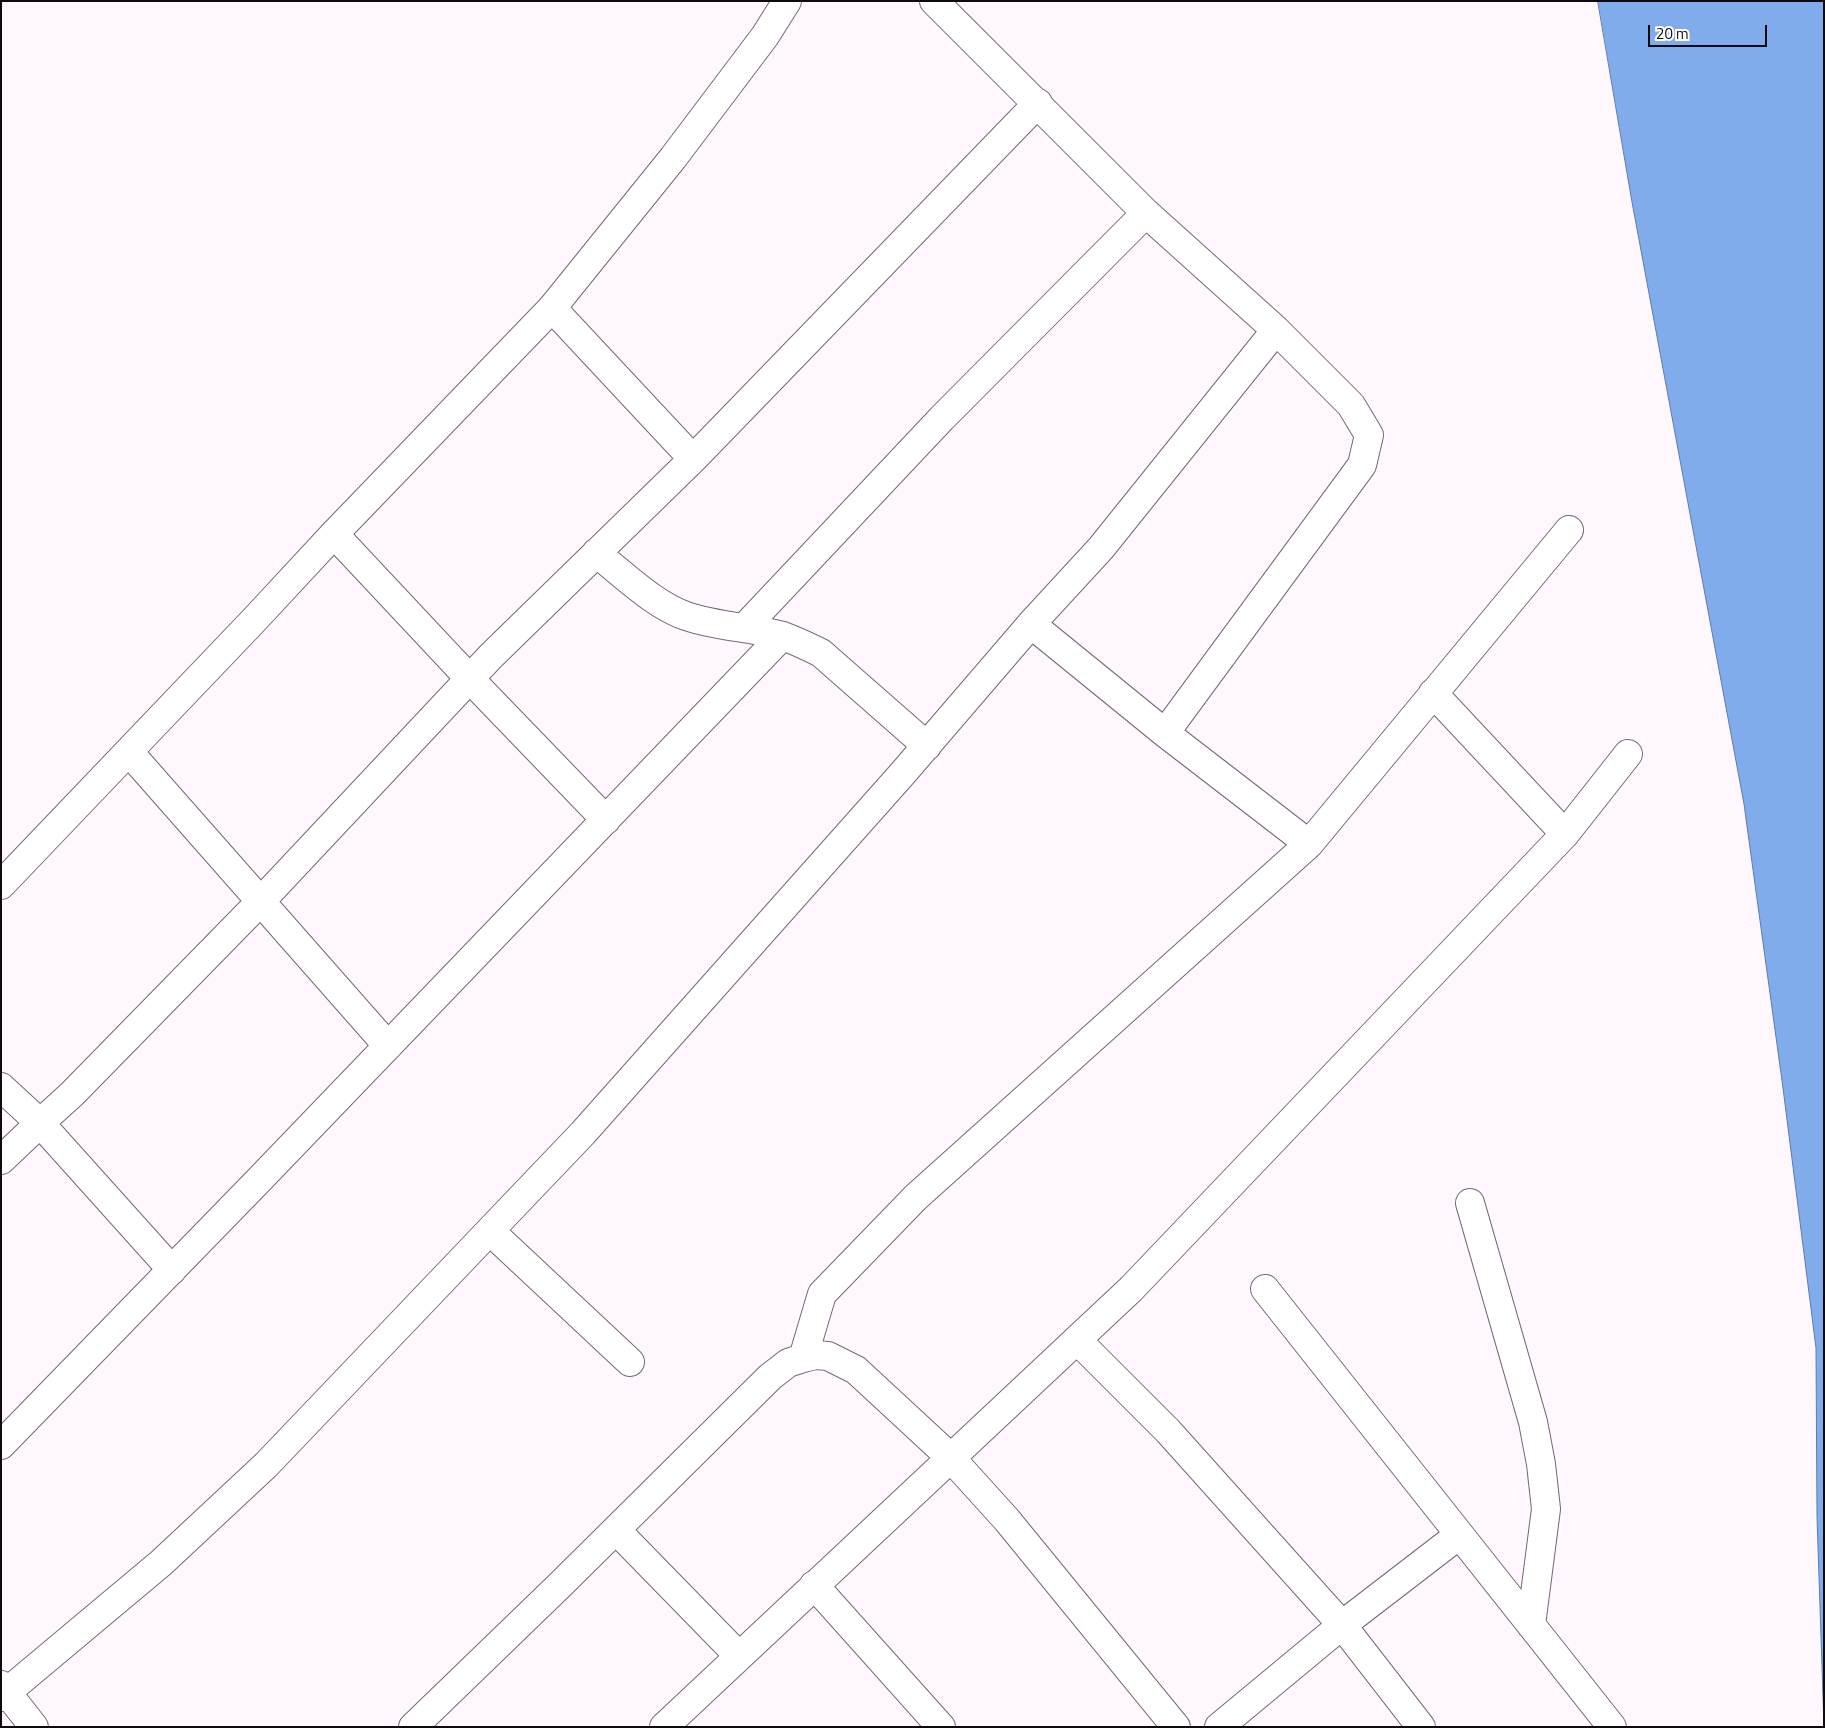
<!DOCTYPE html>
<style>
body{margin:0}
#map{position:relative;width:1825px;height:1728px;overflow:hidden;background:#fff7fe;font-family:"Titillium Web",sans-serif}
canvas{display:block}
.frame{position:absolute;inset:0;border:2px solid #100a10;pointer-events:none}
.scale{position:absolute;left:1648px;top:25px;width:119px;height:22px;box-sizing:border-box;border:2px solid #100a10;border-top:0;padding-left:6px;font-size:15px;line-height:18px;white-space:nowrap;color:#100a10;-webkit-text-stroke:4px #fff;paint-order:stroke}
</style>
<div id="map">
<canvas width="1825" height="1728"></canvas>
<div class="frame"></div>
<div class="scale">20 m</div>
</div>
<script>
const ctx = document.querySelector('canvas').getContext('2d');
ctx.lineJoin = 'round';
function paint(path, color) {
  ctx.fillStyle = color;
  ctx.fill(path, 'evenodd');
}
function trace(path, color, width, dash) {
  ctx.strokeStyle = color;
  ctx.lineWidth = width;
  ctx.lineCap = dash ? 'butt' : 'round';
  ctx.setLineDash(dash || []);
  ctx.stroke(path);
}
const water = new Path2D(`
 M 1598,1 L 1824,1 L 1824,1727 L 1817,1517 L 1816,1348 L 1783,1088 L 1744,804 L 1632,202 Z`);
paint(water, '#80aceb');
trace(water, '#5e7ba9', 1);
const street = new Path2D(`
 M 934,1 L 1146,213 L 1276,330 L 1351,405 L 1369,435 L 1362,465 L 1165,733
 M 552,308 L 693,459
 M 334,534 L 469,678 L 606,820
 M 596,553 C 623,574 654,605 686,616 C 718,627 751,627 783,636 C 796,641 809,647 821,653 L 927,746
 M 1031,624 L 1165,733 L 1309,844
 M 744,628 L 942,418 L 1146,213
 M 1433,693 L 1565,834
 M 129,752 L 388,1046
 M 1,1087 L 40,1123 L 172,1270
 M 1,1160 L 40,1123 L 72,1094 L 260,902 L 491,656 L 693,459 L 1038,103
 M 1470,1203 L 1533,1422 L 1541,1464 L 1546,1509 L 1531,1625
 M 490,1231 L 630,1362
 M 1265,1289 L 1612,1727
 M 1077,1340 L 1168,1431 L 1342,1625 L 1421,1727
 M 803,1358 L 822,1294 L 916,1197 L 1309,844 L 1569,530
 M 1,1445 L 258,1181 L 782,636
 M 616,1530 L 739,1656
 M 814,1585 L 941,1727
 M 1,1685 L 34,1727
 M 1,1697 L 161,1563 L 266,1465 L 583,1133 L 903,773 L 1031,624 L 1101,548 L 1276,330
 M 413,1727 L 561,1584 L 770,1377 L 788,1363 L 803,1358 L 816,1355 L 828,1356 L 856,1370 L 950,1457 L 1007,1520 L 1176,1727
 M 664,1727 L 1131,1289 L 1565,834 L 1628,754
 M 1219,1727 L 1342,1625 L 1459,1535`);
const secondary = new Path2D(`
 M 1,885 L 256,618 L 334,534 L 552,308 L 673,158 L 765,36 L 787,1`);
trace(street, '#786777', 30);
trace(secondary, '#786777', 30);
trace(street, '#fff', 28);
trace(secondary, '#fff', 28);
</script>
